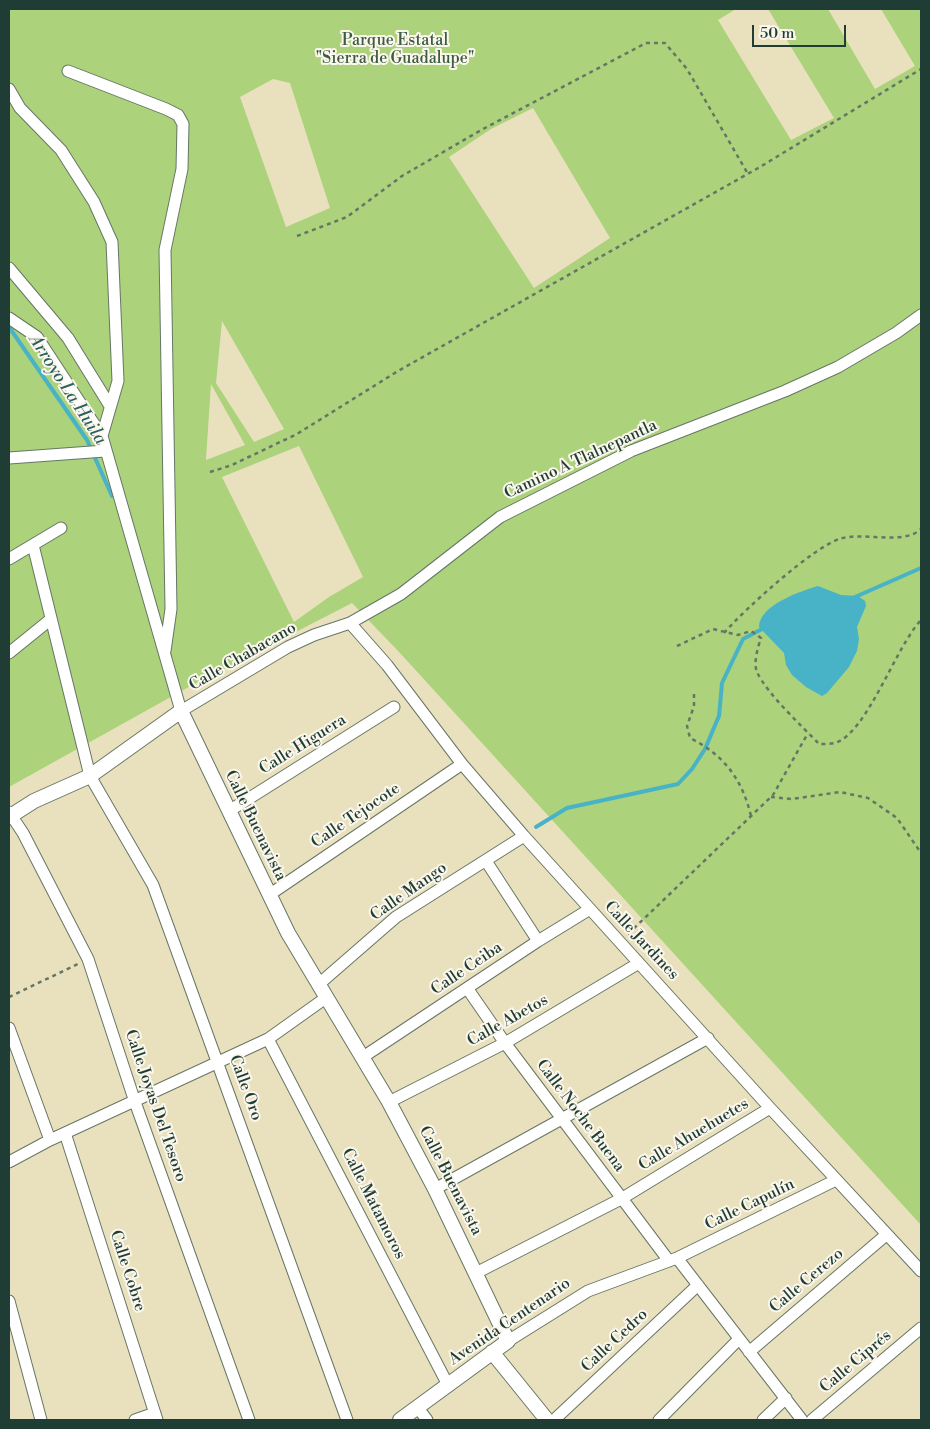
<!DOCTYPE html>
<meta charset="utf-8">
<style>
body{margin:0}
#map{position:relative;width:930px;height:1429px;overflow:hidden;background:#e9e1be;font-family:"Libre Bodoni",serif}
canvas{display:block}
.frame{position:absolute;inset:0;border:10px solid #1f3d34;pointer-events:none}
.scale{position:absolute;left:752px;top:25px;width:94px;height:22px;box-sizing:border-box;border:2px solid #1f3d34;border-top:0;padding-left:6px;font-size:15px;line-height:18px;white-space:nowrap;color:#1f3d34;-webkit-text-stroke:4px #fbf7ec;paint-order:stroke}
</style>
<div id="map">
<canvas width="930" height="1429"></canvas>
<div class="frame"></div>
<div class="scale">50 m</div>
</div>
<script>
const ctx = document.querySelector('canvas').getContext('2d');
ctx.lineJoin = 'round';
function paint(path, color) {
  ctx.fillStyle = color;
  ctx.fill(path, 'evenodd');
}
function trace(path, color, width, dash) {
  ctx.strokeStyle = color;
  ctx.lineWidth = width;
  ctx.lineCap = dash ? 'butt' : 'round';
  ctx.setLineDash(dash || []);
  ctx.stroke(path);
}
function write(font, color, halo, rows, align = 'center') {
  ctx.font = font + ' "Libre Bodoni",serif';
  ctx.lineWidth = 4;
  ctx.setLineDash([]);
  ctx.textBaseline = 'middle';
  ctx.strokeStyle = halo;
  ctx.fillStyle = color;
  for (const [text, x, y, turn = 0] of rows) {
    ctx.save();
    ctx.translate(x, y);
    ctx.rotate((+turn || 0) * Math.PI / 180);
    ctx.textAlign = isNaN(turn) ? turn : align;
    if (halo) ctx.strokeText(text, 0, 0);
    ctx.fillText(text, 0, 0);
    ctx.restore();
  }
}
paint(new Path2D(`
 M 9,9 L 736,9 L 718,20 L 791,140 L 834,118 L 768,9 L 828,9 L 875,89 L 915,66 L 881,9 L 921,9 L 921,1225 L 400,653 L 352,603 L 187,688 L 9,787 ZM 273,79 L 290,83 L 330,208 L 286,227 L 240,97 ZM 533,108 L 610,238 L 534,288 L 449,157 L 491,129 ZM 222,321 L 284,429 L 254,442 L 216,383 ZM 211,384 L 245,445 L 206,460 L 206,459 ZM 299,446 L 363,577 L 329,597 L 294,622 L 222,477 Z`), '#acd27c');
paint(new Path2D(`
 M 818,586 L 841,595 L 858,596 L 865,601 L 866,606 L 857,627 L 859,639 L 857,651 L 849,667 L 827,693 L 822,696 L 806,687 L 792,675 L 786,665 L 784,653 L 759,627 C 759,605 801,591 818,586 Z`), '#48b3c6');
trace(new Path2D(`
 M 9,327 L 87,440 L 112,496
 M 855,597 L 921,568
 M 536,827 L 567,808 L 678,784 L 692,769 L 705,749 L 719,716 L 722,683 L 743,639 L 764,628`), '#48b3c6', 4);
const minor = new Path2D(`
 M 68,71 L 166,109 L 178,115 L 183,124 L 182,169 L 165,250 L 171,609 L 165,651
 M 9,89 L 20,108 L 61,150 L 94,202 L 112,242 L 118,381 L 102,436
 M 9,268 L 68,338 L 110,406
 M 9,318 L 37,337 L 102,436 L 181,711 L 288,647 L 314,635 L 350,623 L 401,594 L 500,517 L 631,451 L 785,391 L 838,367 L 896,333 L 921,315
 M 9,458 L 105,451
 M 33,545 L 90,776 L 153,885 L 347,1420
 M 9,559 L 61,528
 M 350,623 L 387,665 L 462,764 L 524,836 L 770,1108 L 921,1271
 M 9,653 L 51,619
 M 229,811 L 394,707
 M 9,812 L 23,833 L 88,959 L 135,1102 L 249,1420
 M 486,861 L 538,941
 M 269,895 L 462,764
 M 319,984 L 396,917 L 524,836
 M 467,988 L 505,1043 L 669,1261
 M 9,1028 L 50,1140
 M 268,1039 L 448,1385
 M 363,1057 L 538,941 L 590,909
 M 389,1102 L 505,1043 L 639,963
 M 65,1133 L 157,1420
 M 9,1162 L 50,1140 L 268,1039 L 327,997
 M 435,1189 L 708,1038
 M 677,1258 L 802,1420
 M 476,1273 L 621,1199 L 770,1108
 M 9,1301 L 41,1420
 M 508,1341 L 588,1291 L 677,1258 L 836,1180
 M 749,1352 L 886,1235
 M 418,1408 L 427,1420
 M 135,1420 L 155,1413
 M 554,1420 L 698,1285
 M 659,1420 L 739,1339
 M 763,1420 L 786,1398
 M 812,1420 L 921,1328`);
const tertiary = new Path2D(`
 M 9,817 L 34,801 L 90,776 L 181,711 L 288,933 L 389,1102 L 435,1189 L 508,1341 L 400,1420
 M 492,1352 L 547,1420`);
trace(minor, '#667664', 13);
trace(tertiary, '#667664', 16);
trace(new Path2D(`
 M 297,236 L 347,217 L 402,176 L 483,129 L 646,43 L 665,43 L 687,69 L 748,174
 M 210,472 L 232,465 L 297,434 L 398,371 L 760,167 L 921,69
 M 724,633 C 745,609 811,549 839,539 C 863,531 903,546 921,529
 M 677,646 L 713,629 L 738,635 L 751,631 L 761,638 C 758,647 753,663 757,672 C 767,694 802,726 819,744 C 824,744 830,744 835,743 C 867,733 895,648 921,620
 M 694,694 L 694,706 L 687,726 L 690,738 C 724,755 742,779 751,816
 M 771,797 L 792,799 L 840,792 L 868,798 L 897,818 L 921,853
 M 628,934 L 773,795 L 808,733
 M 9,997 L 78,964`), '#667664', 2.5, [4, 4]);
trace(minor, '#fff', 11);
trace(tertiary, '#fff', 14);
write('16px', '#3b5b42', '#fbf7ec', [
 ["Parque Estatal",395,41],
 ["\"Sierra de Guadalupe\"",395,59]
]);
write('16px', '#1f3d34', '#fbf7ec', [
 ["Camino A Tlalnepantla",581,460,-25],
 ["Calle Chabacano",243,657,-30],
 ["Calle Higuera",303,745,-32],
 ["Calle Tejocote",356,816,-34],
 ["Calle Buenavista",255,826,64],
 ["Calle Mango",409,892,-35],
 ["Calle Jardines",641,941,47],
 ["Calle Ceiba",467,969,-34],
 ["Calle Abetos",508,1021,-29],
 ["Calle Oro",245,1088,70],
 ["Calle Joyas Del Tesoro",155,1106,71],
 ["Calle Noche Buena",580,1116,53],
 ["Calle Ahuehuetes",694,1135,-31],
 ["Calle Buenavista",450,1181,63],
 ["Calle Matamoros",373,1204,63],
 ["Calle Capulín",750,1205,-26],
 ["Calle Cobre",127,1271,72],
 ["Calle Cerezo",807,1281,-40],
 ["Avenida Centenario",510,1322,-34],
 ["Calle Cedro",615,1341,-43],
 ["Calle Ciprés",856,1362,-40]
]);
write('italic 18px', '#2b6060', '#fbf7ec', [
 ["Arroyo La Huila",67,390,57]
]);
</script>
